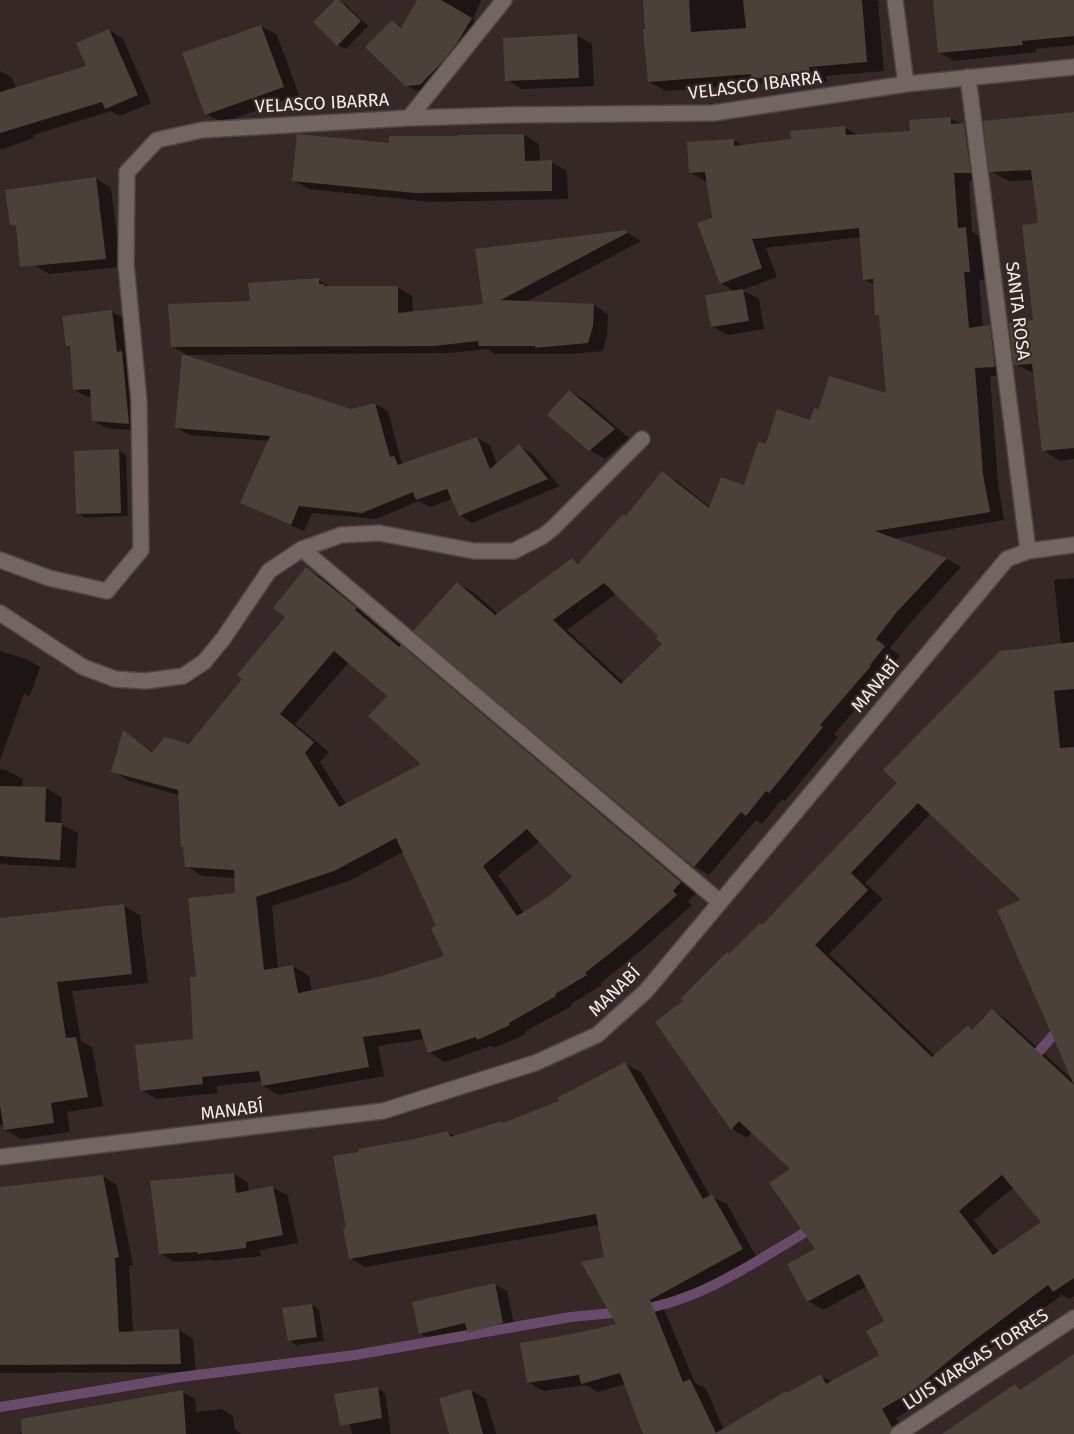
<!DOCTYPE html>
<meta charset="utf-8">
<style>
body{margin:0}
canvas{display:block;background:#352826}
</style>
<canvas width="1074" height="1434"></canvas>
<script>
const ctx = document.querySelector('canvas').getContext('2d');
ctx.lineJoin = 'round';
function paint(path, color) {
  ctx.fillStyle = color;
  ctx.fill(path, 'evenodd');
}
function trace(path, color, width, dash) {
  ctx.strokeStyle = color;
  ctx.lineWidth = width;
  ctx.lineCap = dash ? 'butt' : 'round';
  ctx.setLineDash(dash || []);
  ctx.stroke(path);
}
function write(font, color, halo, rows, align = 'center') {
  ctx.font = font + ' "Fira Sans",sans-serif';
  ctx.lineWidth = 4.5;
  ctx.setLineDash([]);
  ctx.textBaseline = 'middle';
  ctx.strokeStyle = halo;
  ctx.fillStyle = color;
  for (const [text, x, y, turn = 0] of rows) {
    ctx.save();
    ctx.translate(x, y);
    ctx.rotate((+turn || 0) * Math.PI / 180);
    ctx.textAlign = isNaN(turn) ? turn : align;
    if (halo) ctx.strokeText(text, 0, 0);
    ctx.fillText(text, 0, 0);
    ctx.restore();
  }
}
paint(new Path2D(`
 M 337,0 L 345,4 L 368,26 L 346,49 L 338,45 Z
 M 418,0 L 481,0 L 473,20 L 485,27 L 420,93 L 406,85 L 392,21 L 402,27 Z
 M 644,0 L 876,0 L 878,1 L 884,71 L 826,76 L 827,82 L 769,88 L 762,84 L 666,91 L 649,82 Z
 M 935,0 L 1074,0 L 1074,45 L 1036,49 L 1036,52 L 954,61 L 940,53 Z
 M 261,26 L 277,35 L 299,95 L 222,123 L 206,114 Z
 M 109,30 L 123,39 L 151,103 L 120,116 L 111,111 L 33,135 L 34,138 L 3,149 L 0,148 L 0,71 L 12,78 L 16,88 L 88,66 Z
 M 576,35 L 592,44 L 594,86 L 522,89 L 507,80 Z
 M 1074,112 L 1074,459 L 1060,461 L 1043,450 L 1035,374 L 1015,364 L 1034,321 L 1039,224 L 1034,180 L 1008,181 L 991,171 Z
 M 950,118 L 979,133 L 985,181 L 969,181 L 972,232 L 981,237 L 984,280 L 979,280 L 983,327 L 990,326 L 1005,335 L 1010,375 L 990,376 L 998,483 L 1004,520 L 893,539 L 947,559 L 961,567 L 911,622 L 890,648 L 900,656 L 884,674 L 885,676 L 834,734 L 838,737 L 785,801 L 782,799 L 762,824 L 756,820 L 709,875 L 694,866 L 457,583 L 473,592 L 498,614 L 572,560 L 580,564 L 627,517 L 662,473 L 677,481 L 711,508 L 745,487 L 767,446 L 811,421 L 819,411 L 888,395 L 880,317 L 876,314 L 874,285 L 864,279 L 861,237 L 766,248 L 777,277 L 742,290 L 759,299 L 764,329 L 728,335 L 712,326 L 735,292 L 721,283 L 708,181 L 705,181 L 690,172 L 733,140 L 744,146 L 792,140 L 844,127 L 859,136 L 911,132 ZM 616,594 L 659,636 L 664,644 L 624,683 L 567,630 Z
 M 524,135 L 539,144 L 540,162 L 551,162 L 567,171 L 568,199 L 431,202 L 309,189 L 293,180 Z
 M 95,178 L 111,188 L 121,267 L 49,274 L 34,265 Z
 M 626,232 L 641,241 L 526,302 L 594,305 L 608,314 L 607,335 L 603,351 L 572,354 L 495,354 L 487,349 L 450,353 L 187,355 L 172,346 L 251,302 L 318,280 L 331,287 L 398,287 L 412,296 L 413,312 L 484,305 Z
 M 111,311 L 125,319 L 141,431 L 107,428 L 94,421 L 92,397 L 88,397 L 74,390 L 71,348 L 67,346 Z
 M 569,391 L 585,400 L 629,438 L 605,459 L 590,450 Z
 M 375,404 L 388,411 L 401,461 L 405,464 L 477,438 L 490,445 L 497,464 L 519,446 L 531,453 L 560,486 L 472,523 L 460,515 L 452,499 L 430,507 L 419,501 L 376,519 L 312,513 L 304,531 L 254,509 L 241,502 L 269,441 L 189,435 L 176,427 L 351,410 Z
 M 119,450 L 126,455 L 128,516 L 85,518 L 77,513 Z
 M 307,569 L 323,578 L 372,618 L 371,620 L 404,648 L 417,656 L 697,892 L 688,901 L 692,905 L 645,947 L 601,983 L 602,985 L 571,1004 L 572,1006 L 524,1032 L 526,1034 L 494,1048 L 491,1046 L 445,1062 L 429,1052 L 424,1039 L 378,1046 L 384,1076 L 279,1095 L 263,1086 L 262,1081 L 217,1086 L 218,1093 L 157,1099 L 141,1090 L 195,1040 L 236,894 L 236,878 L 202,876 L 186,866 L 179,795 L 129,781 L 113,771 L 124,732 L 154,752 L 189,746 L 243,679 L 286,617 ZM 349,662 L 389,695 L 423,764 L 346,804 L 320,762 L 329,752 L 295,724 ZM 540,841 L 574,878 L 549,898 L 524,913 L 498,875 ZM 403,852 L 437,926 L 446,957 L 379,979 L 312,992 L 309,976 L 293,966 L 278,969 L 272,906 L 351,880 Z
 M 1074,578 L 1074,966 L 1024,900 L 931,813 L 865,883 L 883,899 L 829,954 L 935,1056 L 968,1027 L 974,1030 L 992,1011 L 1007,1020 L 1074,1081 L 1074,1030 L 1074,1296 L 1069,1299 L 1062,1295 L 983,1354 L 928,1399 L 896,1418 L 905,1434 L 644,1434 L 625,1384 L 598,1392 L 586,1385 L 543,1391 L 528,1382 L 578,1335 L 618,1325 L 599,1225 L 365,1267 L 350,1258 L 347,1229 L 360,1153 L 448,1132 L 456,1137 L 504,1124 L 560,1102 L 625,1064 L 641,1072 L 710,1196 L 727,1204 L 757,1258 L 664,1309 L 695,1383 L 706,1389 L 724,1430 L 821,1376 L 832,1382 L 881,1355 L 886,1321 L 867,1286 L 823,1310 L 808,1301 L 817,1249 L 792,1170 L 752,1132 L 747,1138 L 732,1129 L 657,1022 L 685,1001 L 730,955 L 1061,645 L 1054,580 ZM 1014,1187 L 1043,1222 L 999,1252 L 974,1220 Z
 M 0,651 L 26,659 L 40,667 L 30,696 L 24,694 L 0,761 Z
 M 0,769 L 6,770 L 23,779 L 22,788 L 46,788 L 62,798 L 61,824 L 78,833 L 76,868 L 0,864 Z
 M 124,906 L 140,915 L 148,983 L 72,991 L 81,1041 L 92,1047 L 103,1106 L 67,1112 L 70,1132 L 21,1139 L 5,1130 L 4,1125 L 0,1125 L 0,919 Z
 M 234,1174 L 248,1183 L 249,1192 L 273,1187 L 288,1196 L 298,1243 L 260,1250 L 261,1256 L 214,1261 L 211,1260 L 174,1262 L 160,1253 Z
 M 103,1176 L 117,1185 L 133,1265 L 129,1266 L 133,1332 L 179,1330 L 193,1339 L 196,1372 L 0,1373 L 0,1188 Z
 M 494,1284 L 507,1291 L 515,1329 L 481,1339 L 468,1332 L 433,1340 L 420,1333 Z
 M 312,1305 L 319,1310 L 324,1341 L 296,1345 L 289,1340 Z
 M 377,1389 L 385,1393 L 391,1434 L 352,1434 L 343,1394 Z
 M 471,1390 L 486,1399 L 496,1434 L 450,1434 Z
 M 183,1392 L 195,1399 L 196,1412 L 221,1409 L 233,1416 L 235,1430 L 242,1434 L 16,1434 Z`), '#0007');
trace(new Path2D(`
 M 1030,1062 L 1068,1018 L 1074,1006
 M 641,1309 C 703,1300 761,1258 814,1227
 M 0,1407 L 181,1377 L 355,1355 L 571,1317 L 622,1312`), '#684b6b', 10);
paint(new Path2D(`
 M 335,0 L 339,0 L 361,21 L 337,46 L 313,22 Z
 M 417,0 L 441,0 L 472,18 L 457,43 L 443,61 L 420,85 L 405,86 L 365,47 L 392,20 L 401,28 Z
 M 643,0 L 689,0 L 691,32 L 746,28 L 743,0 L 862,0 L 867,62 L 809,67 L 810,73 L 751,79 L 751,74 L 648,82 L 643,29 L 645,29 Z
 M 933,0 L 1074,0 L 1074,36 L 1022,41 L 1023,45 L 938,53 Z
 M 261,25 L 284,87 L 205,115 L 182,53 Z
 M 109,29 L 138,95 L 105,109 L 102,102 L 0,133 L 0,92 L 86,66 L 76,43 Z
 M 577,34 L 579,78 L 505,81 L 503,38 Z
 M 1074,112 L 1074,448 L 1042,451 L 1032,364 L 1014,365 L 1009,323 L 1033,320 L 1022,225 L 1038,223 L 1031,170 L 989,172 L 983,121 Z
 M 951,117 L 951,124 L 964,123 L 971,173 L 954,173 L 958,228 L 966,227 L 970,272 L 964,272 L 969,328 L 990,325 L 995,367 L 975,368 L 983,474 L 990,512 L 875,531 L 947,558 L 896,613 L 876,639 L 885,646 L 870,665 L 871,666 L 820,725 L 823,727 L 769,793 L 766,791 L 746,816 L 741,812 L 694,867 L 413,631 L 457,582 L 495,615 L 572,558 L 578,564 L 623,514 L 626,516 L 662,471 L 709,508 L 721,477 L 744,485 L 758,442 L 766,444 L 777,409 L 810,420 L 814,408 L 819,409 L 829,376 L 886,393 L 879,315 L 875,315 L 873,279 L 863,280 L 859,228 L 752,239 L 762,268 L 720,284 L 697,223 L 712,218 L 705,172 L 689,173 L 687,142 L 734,139 L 734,146 L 791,139 L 790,131 L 845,126 L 846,135 L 910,131 L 909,120 ZM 604,583 L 658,636 L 656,639 L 662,644 L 621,684 L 553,620 Z
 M 297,134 L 389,143 L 389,136 L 458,136 L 457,135 L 524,134 L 525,161 L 552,160 L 552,191 L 415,193 L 292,181 Z
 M 96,177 L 106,259 L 20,267 L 16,225 L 10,225 L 5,190 Z
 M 626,230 L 627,233 L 501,300 L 594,304 L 593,326 L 588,343 L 534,348 L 536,346 L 479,346 L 478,341 L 434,346 L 171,347 L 168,304 L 250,301 L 248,283 L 319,278 L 319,284 L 324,284 L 324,286 L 398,286 L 398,313 L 483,304 L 475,249 Z
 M 743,289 L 749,321 L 711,327 L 705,295 Z
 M 112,310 L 117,352 L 122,351 L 129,424 L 92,421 L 90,389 L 73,390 L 70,346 L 66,346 L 62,316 Z
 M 182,354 L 351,409 L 375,403 L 390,457 L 394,456 L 398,465 L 477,437 L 490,469 L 519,444 L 548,479 L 459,516 L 447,489 L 416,500 L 413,492 L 362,513 L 299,506 L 291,525 L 240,503 L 270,436 L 175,428 Z
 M 569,390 L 615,429 L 589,451 L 547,415 Z
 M 119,449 L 121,513 L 76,514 L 74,451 Z
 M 306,567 L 357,608 L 355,610 L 399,647 L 401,645 L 681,882 L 673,891 L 677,895 L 629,938 L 585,973 L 587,975 L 555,994 L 556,996 L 509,1023 L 510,1025 L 477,1040 L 476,1037 L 428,1053 L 420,1029 L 363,1037 L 369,1067 L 262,1086 L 259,1071 L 202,1077 L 203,1084 L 140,1091 L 135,1045 L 193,1039 L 190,977 L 196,977 L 188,898 L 235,893 L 234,870 L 185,867 L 183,847 L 181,847 L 178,790 L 111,772 L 123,730 L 152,752 L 165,737 L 189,744 L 242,679 L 237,675 L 285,617 L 273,608 ZM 334,651 L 387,696 L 368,716 L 421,764 L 339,807 L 305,753 L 314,742 L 280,714 ZM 527,829 L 572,877 L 548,897 L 517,916 L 483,866 ZM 396,838 L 436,926 L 431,928 L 444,956 L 379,977 L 298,993 L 293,965 L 264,970 L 256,897 L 334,871 Z
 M 1074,642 L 1074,689 L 1054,691 L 1060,748 L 1074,747 L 1074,1085 L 997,910 L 1021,900 L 918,803 L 851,873 L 868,890 L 815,945 L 932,1057 L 968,1025 L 972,1030 L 992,1009 L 1074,1085 L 1074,1278 L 1053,1292 L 1048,1285 L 968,1345 L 912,1391 L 882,1409 L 892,1427 L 889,1434 L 643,1434 L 620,1373 L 581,1384 L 579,1375 L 527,1383 L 520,1343 L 577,1333 L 616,1324 L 581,1262 L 604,1257 L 596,1214 L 349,1259 L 343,1228 L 346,1228 L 333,1156 L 359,1152 L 358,1149 L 409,1140 L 448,1131 L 450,1137 L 502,1121 L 503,1123 L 559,1101 L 557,1098 L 625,1062 L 703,1199 L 712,1194 L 743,1249 L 650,1300 L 683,1382 L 690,1379 L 716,1433 L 786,1391 L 787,1393 L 821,1374 L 826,1384 L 879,1355 L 866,1331 L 884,1321 L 859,1274 L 807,1302 L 787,1264 L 815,1249 L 769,1183 L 790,1169 L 739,1121 L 731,1130 L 655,1022 L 683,1001 L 680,999 L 727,952 L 729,954 L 760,923 L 762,925 L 897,783 L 883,770 L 1000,651 ZM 1002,1175 L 1041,1222 L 993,1255 L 959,1211 Z
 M 0,786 L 46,787 L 45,822 L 62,823 L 60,860 L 0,856 Z
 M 124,904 L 132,974 L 57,982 L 66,1038 L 76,1037 L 88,1097 L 51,1103 L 54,1123 L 4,1130 L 0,1105 L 0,918 Z
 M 234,1173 L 236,1193 L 273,1186 L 283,1235 L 246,1242 L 246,1248 L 198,1254 L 198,1252 L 159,1254 L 150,1181 Z
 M 103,1175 L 119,1257 L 115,1258 L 119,1332 L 179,1329 L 181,1364 L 0,1365 L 0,1187 Z
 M 495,1283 L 503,1323 L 468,1333 L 465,1323 L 419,1334 L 412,1302 Z
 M 312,1304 L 317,1337 L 288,1341 L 282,1308 Z
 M 1074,1354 L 1074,1434 L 942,1434 L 1015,1384 L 1020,1390 Z
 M 378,1387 L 382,1418 L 340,1426 L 334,1394 Z
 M 471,1389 L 483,1434 L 449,1434 L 439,1398 Z
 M 183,1390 L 186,1434 L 22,1434 L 21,1419 Z`), '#4b4138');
const minor = new Path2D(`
 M 895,0 L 906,84
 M 968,77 L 1028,551
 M 409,118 L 504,0
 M 302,549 L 720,902
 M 0,560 L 49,578 L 107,591 L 141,550 L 139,401 L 126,264 L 127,172 L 157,140 L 202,130 L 409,118 L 508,115 L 713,113 L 906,84 L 1074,67
 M 0,613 L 83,667 L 115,679 L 145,681 L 183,676 L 204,662 L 223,639 L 269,571 L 302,549 L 341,535 L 379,533 L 474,551 L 514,551 L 543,536 L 553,528 L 642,439
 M 0,1157 L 383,1111 L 535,1063 L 597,1035 L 646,991 L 1007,559 L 1028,551 L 1074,545
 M 898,1434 L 1074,1318`);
trace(minor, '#504644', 18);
trace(minor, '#746462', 15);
write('18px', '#f5ecea', '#352826', [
 ["VELASCO IBARRA",755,86,-7],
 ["VELASCO IBARRA",322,104,-3],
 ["SANTA ROSA",1017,311,83],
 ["MANABÍ",876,686,-50],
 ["MANABÍ",615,992,-44],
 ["MANABÍ",232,1111,-7],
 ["LUIS VARGAS TORRES",976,1360,-33]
]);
</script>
